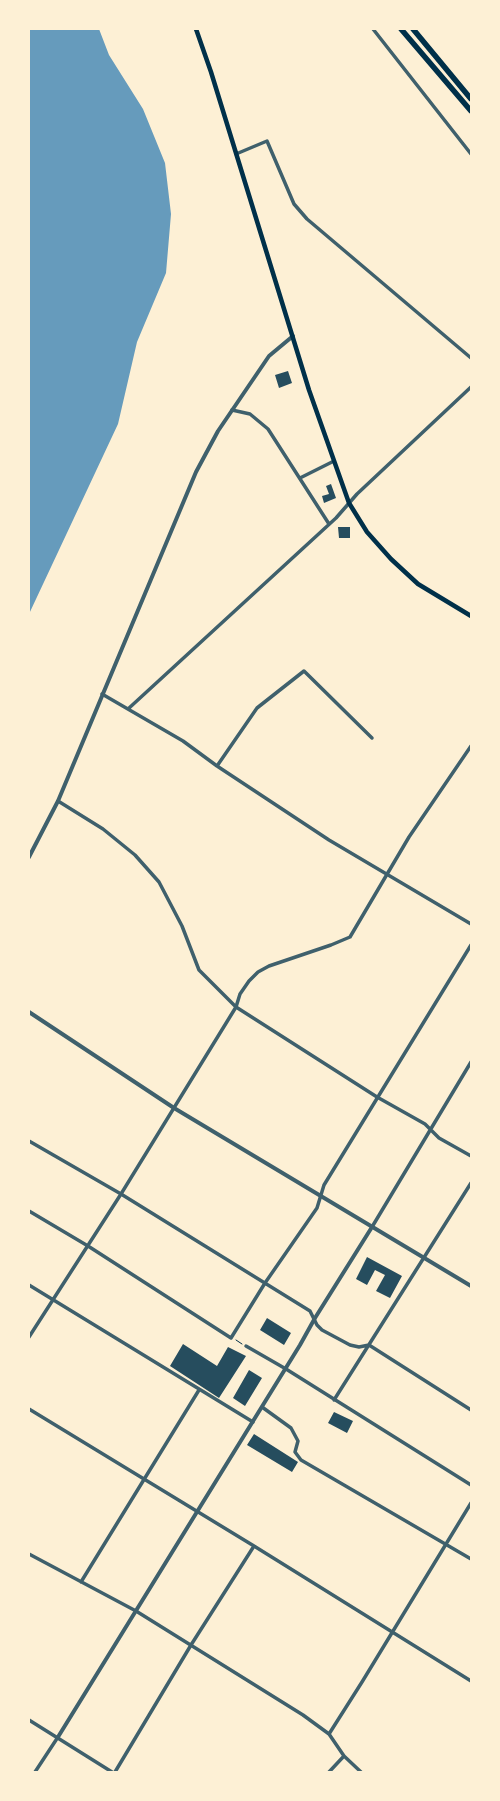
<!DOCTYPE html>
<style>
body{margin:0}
#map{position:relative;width:500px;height:1801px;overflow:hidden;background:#fdf0d5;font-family:Overpass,sans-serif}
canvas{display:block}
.frame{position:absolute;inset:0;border:30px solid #fdf0d5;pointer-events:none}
</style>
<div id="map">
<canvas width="500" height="1801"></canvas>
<div class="frame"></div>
</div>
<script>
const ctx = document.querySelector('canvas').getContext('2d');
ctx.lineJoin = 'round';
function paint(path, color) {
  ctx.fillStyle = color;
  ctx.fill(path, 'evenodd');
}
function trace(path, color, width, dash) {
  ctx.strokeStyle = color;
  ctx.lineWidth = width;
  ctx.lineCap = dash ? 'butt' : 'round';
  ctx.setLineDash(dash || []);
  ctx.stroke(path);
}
paint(new Path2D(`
 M 29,29 L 99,29 L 109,55 L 143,109 L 165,163 L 171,214 L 166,273 L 137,342 L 118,424 L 29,614 Z`), '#669bbc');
paint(new Path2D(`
 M 288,371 L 292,383 L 279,388 L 275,375 Z
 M 331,484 L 336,498 L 324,503 L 322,496 L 329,494 L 326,486 Z
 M 338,527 L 350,527 L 350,538 L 339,538 Z
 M 367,1257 L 402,1276 L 390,1298 L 376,1291 L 385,1275 L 375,1270 L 367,1285 L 356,1279 Z
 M 267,1318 L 291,1333 L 284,1345 L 260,1330 Z
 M 183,1344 L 217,1366 L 228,1347 L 246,1356 L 219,1398 L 170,1366 Z
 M 249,1370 L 262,1378 L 245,1406 L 233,1398 Z
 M 334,1412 L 353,1421 L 347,1433 L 328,1423 Z
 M 254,1434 L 298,1462 L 292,1472 L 247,1445 Z`), '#264d5e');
trace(new Path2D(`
 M 236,1340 L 242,1344`), '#003049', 1);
trace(new Path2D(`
 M 373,29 L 471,154
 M 236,154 L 267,141 L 294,204 L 307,219 L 471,358
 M 232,410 L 250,414 L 268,429 L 329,524
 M 300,478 L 334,461
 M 102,694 L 183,741 L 217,766 L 329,840 L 471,924
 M 128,709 L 336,518 L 357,494 L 471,387
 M 217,766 L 257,708 L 304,671 L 372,738
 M 58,801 L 103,829 L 135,855 L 159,882 L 182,926 L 199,970 L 236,1007 L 377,1097 L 425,1124 L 439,1138 L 471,1156
 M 29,1141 L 121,1194 L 310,1311 L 317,1325 L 322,1330 L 350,1345 L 359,1347 L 369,1345 L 471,1410
 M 29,1211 L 88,1246 L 231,1338 L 265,1283 L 317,1208 L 324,1185 L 471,945
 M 372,1227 L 471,1062
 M 29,1285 L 253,1422
 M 29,1337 L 121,1194 L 236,1007 L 240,994 L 249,981 L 258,972 L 269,966 L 331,945 L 350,937 L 409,837 L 471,746
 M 246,1346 L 286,1369 L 471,1485
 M 334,1400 L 471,1183
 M 262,1407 L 291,1428 L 298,1441 L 295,1452 L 301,1460 L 471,1559
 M 29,1409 L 254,1546 L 471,1681
 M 29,1554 L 136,1611 L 303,1715 L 329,1734 L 344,1756 L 361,1772
 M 81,1582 L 199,1390
 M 29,1720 L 112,1772
 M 329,1734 L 362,1682 L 471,1503
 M 35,1772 L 58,1737
 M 115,1772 L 191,1645 L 254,1546
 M 329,1772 L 344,1756`), '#3f606c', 3.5);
trace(new Path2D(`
 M 29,857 L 58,801 L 196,472 L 218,431 L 269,356 L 293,336
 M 29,1012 L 174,1108 L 471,1286
 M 58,1737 L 300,1345 L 315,1318 L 372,1227`), '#3f606c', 4);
trace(new Path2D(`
 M 196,29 L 211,72 L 309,390 L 349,503 L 367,532 L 391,559 L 418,584 L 471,616`), '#003049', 4.5);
trace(new Path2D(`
 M 401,29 L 471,111
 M 413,29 L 471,99`), '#003049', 5.5);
</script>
